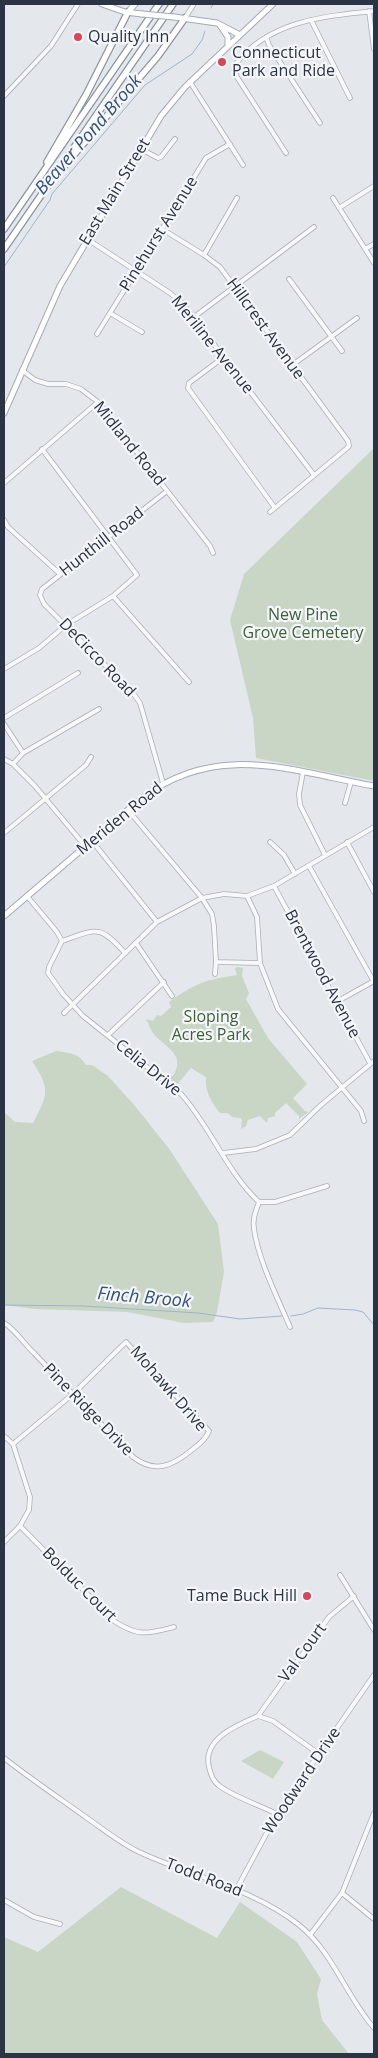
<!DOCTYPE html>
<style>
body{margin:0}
#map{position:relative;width:378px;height:2058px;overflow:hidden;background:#e4e7ec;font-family:"Open Sans",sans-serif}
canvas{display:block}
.frame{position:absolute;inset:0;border:5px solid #2b3445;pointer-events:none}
</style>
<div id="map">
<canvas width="378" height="2058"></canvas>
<div class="frame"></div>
</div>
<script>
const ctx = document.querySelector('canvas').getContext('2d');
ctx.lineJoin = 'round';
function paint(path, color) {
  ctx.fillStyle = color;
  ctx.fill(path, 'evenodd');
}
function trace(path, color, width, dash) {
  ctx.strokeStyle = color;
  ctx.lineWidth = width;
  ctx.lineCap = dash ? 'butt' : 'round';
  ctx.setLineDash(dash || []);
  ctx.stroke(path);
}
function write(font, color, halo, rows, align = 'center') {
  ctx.font = font + ' "Open Sans",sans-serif';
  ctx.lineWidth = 4.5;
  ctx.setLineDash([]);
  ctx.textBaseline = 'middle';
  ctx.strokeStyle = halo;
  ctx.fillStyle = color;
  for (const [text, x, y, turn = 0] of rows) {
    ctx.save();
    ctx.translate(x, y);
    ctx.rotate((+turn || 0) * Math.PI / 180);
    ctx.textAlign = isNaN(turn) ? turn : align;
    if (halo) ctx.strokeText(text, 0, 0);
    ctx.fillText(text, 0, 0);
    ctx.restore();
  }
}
paint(new Path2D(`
 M 374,448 L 374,781 L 256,758 L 253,718 L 230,620 L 244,574 Z
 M 237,967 L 243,968 L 242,976 L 249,993 L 246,999 L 268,1038 L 307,1084 L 293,1098 L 305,1111 L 308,1112 L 299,1119 L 299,1116 L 286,1103 L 275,1113 L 275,1116 L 268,1118 L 267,1123 L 260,1116 L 248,1120 L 246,1126 L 241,1129 L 242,1121 L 241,1118 L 232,1117 L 228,1113 L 220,1113 C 211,1102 205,1092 206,1077 L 191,1068 L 179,1082 L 178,1085 L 174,1085 L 168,1076 L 173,1076 C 187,1054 164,1047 153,1033 C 150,1029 149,1024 146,1019 L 153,1021 L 157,1015 L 161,1016 L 171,1007 L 169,1002 C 196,983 204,980 237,975 L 235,969 Z
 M 56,1051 C 69,1053 79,1053 86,1065 L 92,1065 L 108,1076 L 135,1106 L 170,1150 L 218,1224 L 224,1272 L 217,1312 L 213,1322 L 184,1323 L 127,1312 L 35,1309 L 4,1305 L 4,1112 L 15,1122 L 33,1123 C 48,1094 51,1090 32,1061 Z
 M 260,1750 L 284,1762 L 273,1779 L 241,1761 Z
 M 121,1887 L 217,1938 L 240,1902 L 297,1942 L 321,1979 L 317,1994 L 322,2020 L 349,2054 L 4,2054 L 4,1937 L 38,1952 Z`), '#c9d6c5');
trace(new Path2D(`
 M 211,8 L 213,4
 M 4,267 L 50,200 L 52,194 L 145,85 L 192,54 L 202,40 L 205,31
 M 4,1305 L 83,1306 L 198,1313 L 240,1319 L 282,1316
 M 291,1316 L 303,1314 L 318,1308 L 355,1310 L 363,1312 L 374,1325`), '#9fb4cc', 1);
const minor = new Path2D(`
 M 369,11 L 374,49
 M 185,18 L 194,4
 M 311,20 L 350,98
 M 266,37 L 269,45 L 320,123
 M 190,82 L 243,165
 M 4,96 L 51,46 L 78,4
 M 141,149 L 158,158 L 161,157 L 175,139
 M 286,153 L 237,77 L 234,69 L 235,65 C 268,21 324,16 374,11
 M 333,198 L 374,263
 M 339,208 L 374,186
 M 162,229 L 204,255 L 220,267 L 348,441 L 349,446 L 346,449 L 270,512
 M 87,239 L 170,293 L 183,304 L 314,475
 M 365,249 L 374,244
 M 204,255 L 237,198
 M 289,279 L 342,351
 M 110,313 L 142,332
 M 194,317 L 314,227
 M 97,334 L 206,158 L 230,144
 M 224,357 L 189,383 L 188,388 L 275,508
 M 291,366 L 357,318
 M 22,370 L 35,380 L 48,384 L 66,384 L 81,389 L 98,402 L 210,546 L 213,553
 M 4,483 L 98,402
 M 4,520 L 8,527 L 60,574
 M 113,596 L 189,682
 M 4,669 L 39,648 L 66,625 L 113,596 L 137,575 L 42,449
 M 4,718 L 78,673
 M 4,724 L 23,753
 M 4,759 L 13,764 L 35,786 L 85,846
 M 13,764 L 23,753 L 99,709
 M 303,772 L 299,794 L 300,805 L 325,855
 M 163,783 L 140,703 L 133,693 L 44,604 L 40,595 L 42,589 L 167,491
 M 345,803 L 351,782
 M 128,810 L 202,898 L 212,914 L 214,926 L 216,962 L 215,974
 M 4,833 L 86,765 L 91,757
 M 92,841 L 157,922
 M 270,842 L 284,855 L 295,874
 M 347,842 L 374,892
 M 309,866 L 374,982
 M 274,886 L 370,1063
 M 27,896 L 57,932 L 62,941
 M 247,896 L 257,917 L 260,963 L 278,1009 L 361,1111 L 364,1121
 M 136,943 L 172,996
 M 125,953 C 99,924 97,929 62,941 L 49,967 L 48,973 L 63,994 L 83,1016 L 181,1094 C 210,1126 228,1174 259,1202 L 275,1202 L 327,1186
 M 216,962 L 260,963
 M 338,1001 L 374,981
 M 64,1013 L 157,922 L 202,898 L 224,894 L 247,896 L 274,886 L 374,827
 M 108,1035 L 164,982
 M 223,1153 L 256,1149 L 290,1135 L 321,1105 L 374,1061
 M 259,1202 C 256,1211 252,1219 254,1229 C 258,1259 278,1299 290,1327
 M 4,1323 C 15,1329 24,1344 34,1353 C 67,1388 100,1423 133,1457 C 155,1474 173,1466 193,1449 C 200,1444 206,1439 209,1431 L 126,1342 L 73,1394 L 13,1444
 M 4,1436 L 13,1444 L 30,1497 L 29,1510 L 20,1526 L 4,1542
 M 20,1526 L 114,1621 C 139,1637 146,1634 174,1627
 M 340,1575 L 374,1630
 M 258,1716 L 329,1617 L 354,1596
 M 4,1758 C 31,1779 59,1798 87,1818 C 103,1829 119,1842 137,1851 C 189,1876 253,1888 299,1925 C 333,1952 346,1996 374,2028
 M 277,1814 C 259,1805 237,1798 221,1787 C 213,1782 211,1775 209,1767 C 202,1739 237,1725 258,1716 L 273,1721 L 319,1754
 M 236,1890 L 277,1814 L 374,1675
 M 342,1893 L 374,1919
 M 4,1900 L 34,1917 L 60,1924
 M 310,1935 L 342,1893 L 374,1813`);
const major = new Path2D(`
 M 102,4 L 125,12 L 142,14
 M 128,12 L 135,4
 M 174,17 L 217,23 L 240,35
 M 220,25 L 228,37 L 228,46
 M 4,413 L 60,286 L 161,116 L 185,87 L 273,4
 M 4,916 L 142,798 C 217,741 291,771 374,786`);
const highway = new Path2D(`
 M 47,162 L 86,95 L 128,12
 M 60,171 L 158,56 L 185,18
 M 4,229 L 159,4
 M 4,249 L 173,4`);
trace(minor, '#a9aeb7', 5.5);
trace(major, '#a3abb8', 7);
trace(highway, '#8b94a3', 8);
trace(minor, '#f7f8fa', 4);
trace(major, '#fff', 5);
trace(highway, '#fff', 5.5);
const majorBridge = new Path2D(`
 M 142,14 L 174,17`);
trace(majorBridge, '#a3abb8', 7, []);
trace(majorBridge, '#fff', 5);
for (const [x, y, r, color] of [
 [78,37,5,"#d1495b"],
 [222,62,5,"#d1495b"],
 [307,1596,5,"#d1495b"]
]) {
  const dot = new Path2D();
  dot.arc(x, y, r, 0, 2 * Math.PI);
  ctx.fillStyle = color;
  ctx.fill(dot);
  trace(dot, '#f4f6f9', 2);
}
write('16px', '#2b3445', '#f4f6f9', [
 ["Quality Inn",88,37],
 ["Connecticut",232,53],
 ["Park and Ride",232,71],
 ["Tame Buck Hill",297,1596,"right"]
], 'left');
write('16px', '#2b3445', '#f4f6f9', [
 ["East Main Street",115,192,-59],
 ["Pinehurst Avenue",159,234,-58],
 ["Hillcrest Avenue",265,329,54],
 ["Meriline Avenue",212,345,51],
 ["Midland Road",129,444,51],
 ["Hunthill Road",102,542,-38],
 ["DeCicco Road",97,658,46],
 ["Meriden Road",120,819,-39],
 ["Brentwood Avenue",322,974,62],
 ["Celia Drive",148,1068,39],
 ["Mohawk Drive",168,1389,49],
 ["Pine Ridge Drive",88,1410,46],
 ["Bolduc Court",79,1585,45],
 ["Val Court",303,1653,-54],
 ["Woodward Drive",302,1781,-56],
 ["Todd Road",204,1878,21]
]);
write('16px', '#3f6138', '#f4f6f9', [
 ["New Pine",303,615],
 ["Grove Cemetery",303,633],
 ["Sloping",211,1017],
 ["Acres Park",211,1035]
]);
write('italic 18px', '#34527a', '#f4f6f9', [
 ["Beaver Pond Brook",89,135,-49],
 ["Finch Brook",144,1298,5]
]);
</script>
